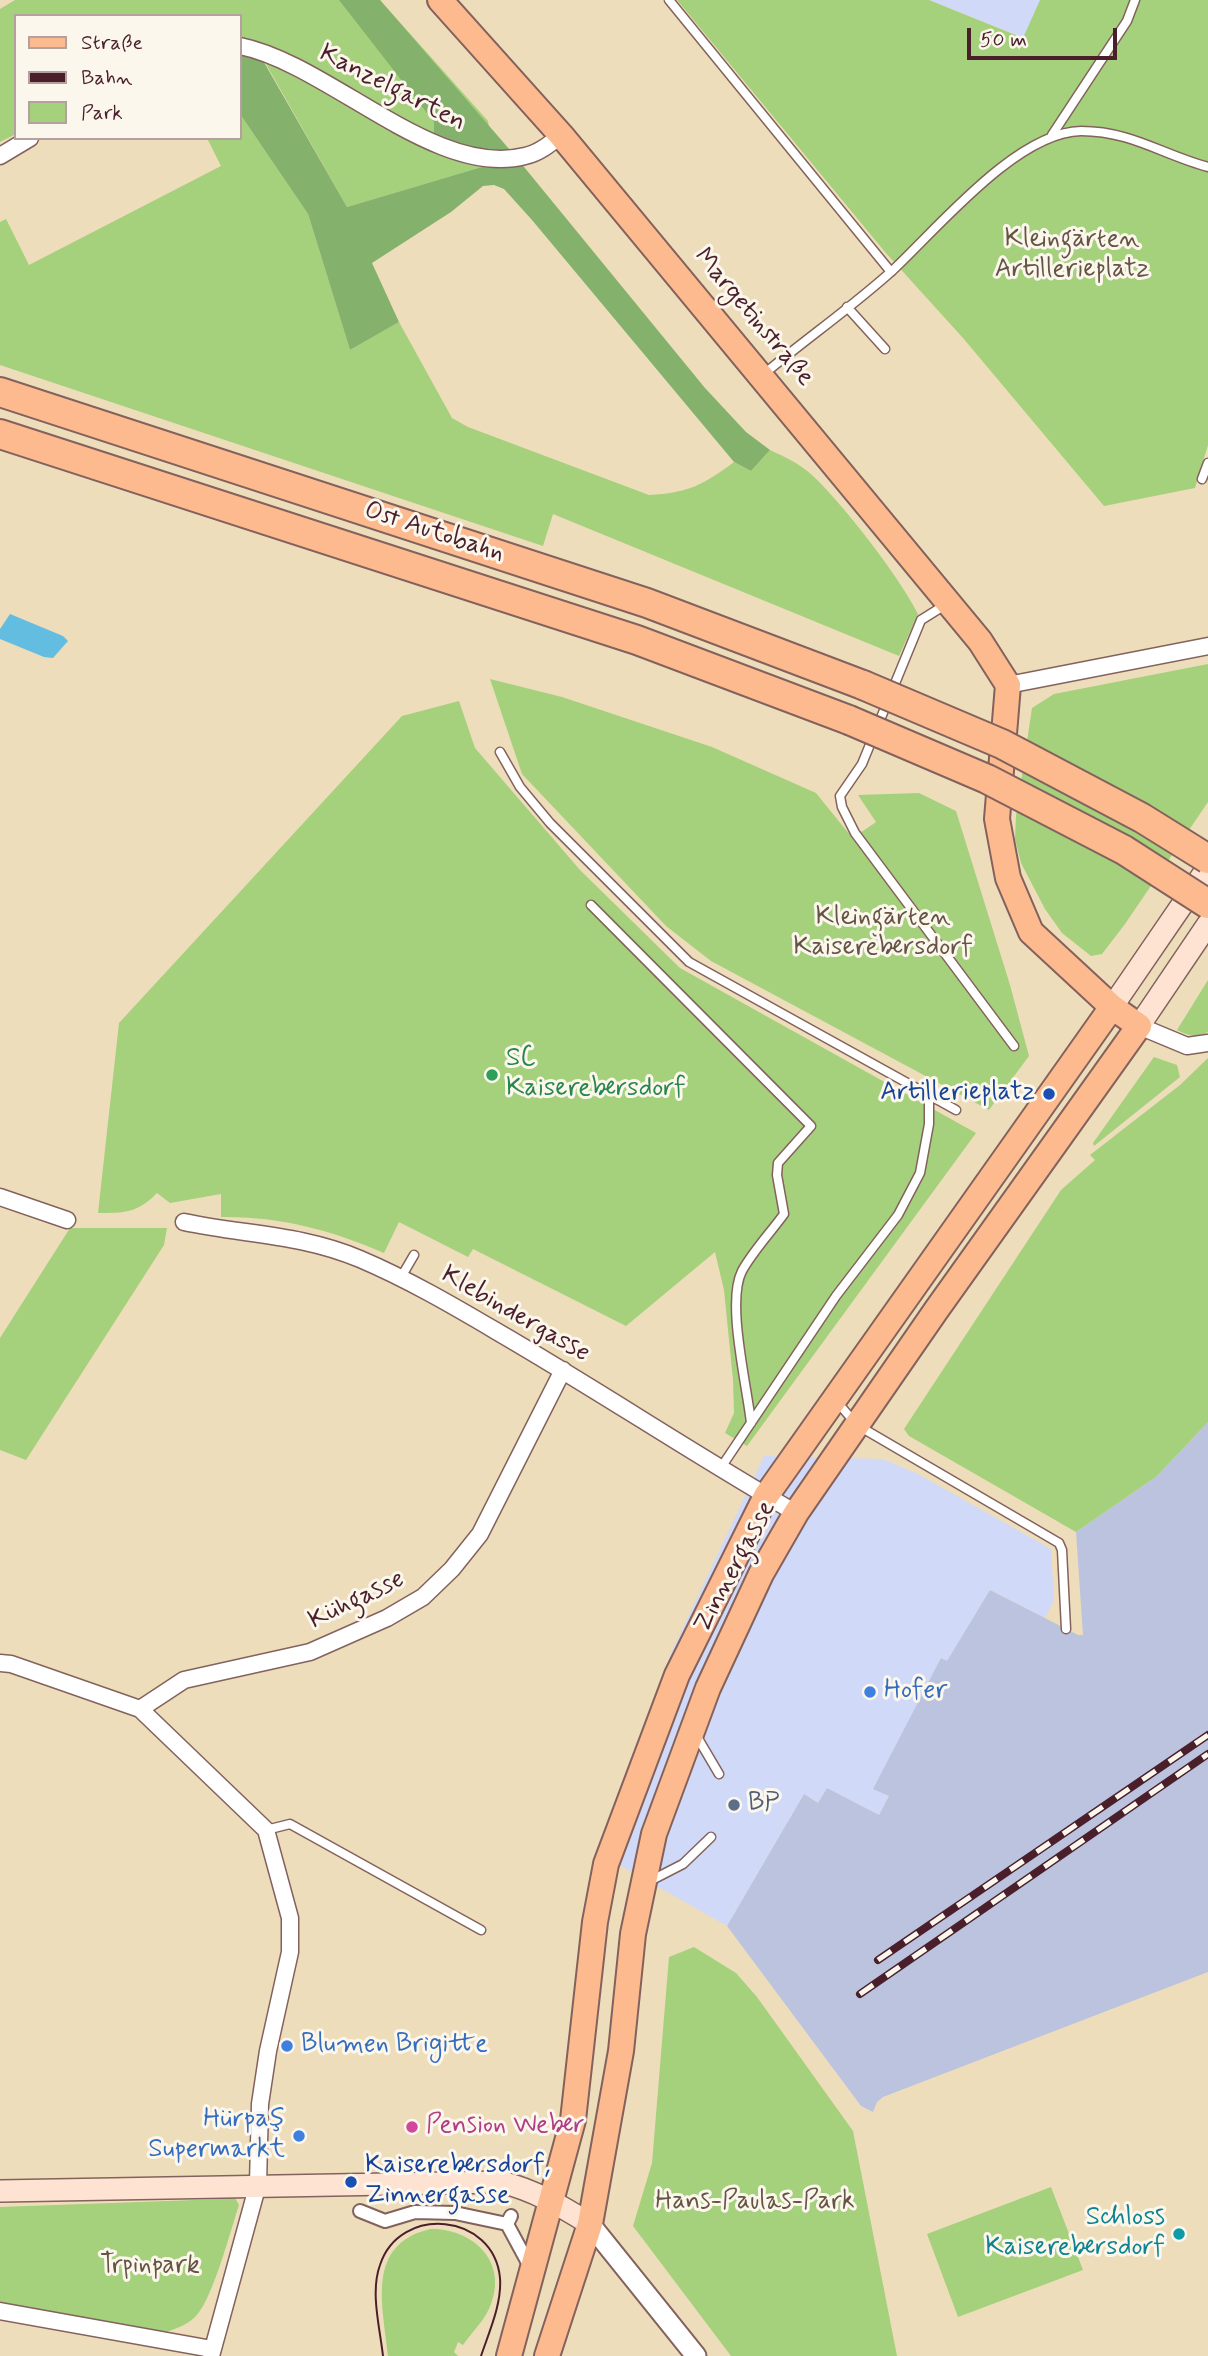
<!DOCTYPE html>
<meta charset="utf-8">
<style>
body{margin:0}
#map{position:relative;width:1208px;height:2356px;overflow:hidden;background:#edb;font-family:Mynerve,sans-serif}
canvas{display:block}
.legend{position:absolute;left:14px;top:14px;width:228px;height:126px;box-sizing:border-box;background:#fbf7ec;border:2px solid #b4a19f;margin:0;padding:9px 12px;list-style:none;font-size:21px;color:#4a1f2b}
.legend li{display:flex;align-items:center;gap:14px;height:35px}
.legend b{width:35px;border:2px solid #b4a19f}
.scale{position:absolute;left:967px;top:28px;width:150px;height:32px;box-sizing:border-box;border:4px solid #4a1f2b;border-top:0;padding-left:9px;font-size:21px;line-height:24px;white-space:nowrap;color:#4a1f2b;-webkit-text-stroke:5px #fbf7ec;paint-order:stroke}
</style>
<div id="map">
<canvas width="1208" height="2356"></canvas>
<ul class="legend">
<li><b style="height:9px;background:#fcba8e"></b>Straße</li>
<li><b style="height:9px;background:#4a1f2b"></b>Bahn</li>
<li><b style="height:19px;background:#a5d07c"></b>Park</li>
</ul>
<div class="scale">50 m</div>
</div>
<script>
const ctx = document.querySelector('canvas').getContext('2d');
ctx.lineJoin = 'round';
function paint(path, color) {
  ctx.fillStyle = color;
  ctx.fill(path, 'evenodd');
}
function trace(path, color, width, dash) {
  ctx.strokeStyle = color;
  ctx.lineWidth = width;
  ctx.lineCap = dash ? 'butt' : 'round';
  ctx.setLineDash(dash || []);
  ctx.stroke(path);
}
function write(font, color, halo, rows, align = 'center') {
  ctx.font = font + ' Mynerve,sans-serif';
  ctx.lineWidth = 6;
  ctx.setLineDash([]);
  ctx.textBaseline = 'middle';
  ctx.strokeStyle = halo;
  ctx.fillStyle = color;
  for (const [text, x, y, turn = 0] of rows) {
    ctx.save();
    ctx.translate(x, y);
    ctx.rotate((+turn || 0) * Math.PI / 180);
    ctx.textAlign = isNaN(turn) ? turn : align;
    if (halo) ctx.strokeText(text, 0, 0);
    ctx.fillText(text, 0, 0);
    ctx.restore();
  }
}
paint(new Path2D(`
 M 929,0 L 1040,0 L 1024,38 Z
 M 764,1456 L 883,1459 L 918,1474 L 1051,1549 L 1054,1600 L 1045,1618 L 990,1590 L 947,1662 L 942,1658 L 874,1789 L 889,1796 L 879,1815 L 827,1788 L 818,1803 L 804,1794 L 727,1926 L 600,1854 L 671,1653 Z`), '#d1d9f9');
paint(new Path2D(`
 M 1208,1422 L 1208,1972 L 883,2097 L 877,2102 L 873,2112 L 861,2106 L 727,1926 L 804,1794 L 818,1803 L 827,1788 L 879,1815 L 889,1796 L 873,1789 L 941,1658 L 947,1661 L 990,1590 L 1078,1635 L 1083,1635 L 1076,1532 L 1157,1476 Z`), '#bbc3de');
paint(new Path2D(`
 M 15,0 L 380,0 L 488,121 L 495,163 L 347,207 L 262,57 L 240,51 L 240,16 L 16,16 L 16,134 L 0,142 L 0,9 Z
 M 677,0 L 929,0 L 1023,38 L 1040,0 L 1208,0 L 1208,445 L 1195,488 L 1104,506 L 963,338 L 885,252 Z
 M 240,114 L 308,214 L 350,350 L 399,322 L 452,418 L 468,427 L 649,495 C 688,493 703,485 734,462 L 751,471 L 770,450 C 785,457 800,464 812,475 C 844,505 898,575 918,614 L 899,656 L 553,514 L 543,546 L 0,365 L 0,222 L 6,219 L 29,265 L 221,166 L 207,138 L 240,138 Z
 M 1208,664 L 1208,802 L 1125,924 L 1102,954 L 1091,956 L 1062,933 L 1045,909 L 1021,863 L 1015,839 L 1016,816 L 1032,708 L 1054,694 Z
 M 490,679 L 562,697 L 712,747 L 816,793 L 850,835 L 863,831 L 876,822 L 858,795 L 919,793 L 956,811 L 1010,985 L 1029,1056 L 989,1110 L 711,961 L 666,926 L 522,774 Z
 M 459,701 L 475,748 L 580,870 L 680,968 L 976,1133 L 747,1446 L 725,1433 L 734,1413 L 733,1380 L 724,1290 L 715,1252 L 626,1326 L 473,1249 L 468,1257 L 399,1222 L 384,1253 C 331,1230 279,1216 221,1217 L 221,1194 L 170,1203 L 157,1193 C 138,1213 124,1213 98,1213 L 119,1023 L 402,716 Z
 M 1208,980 L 1208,1032 C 1196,1038 1188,1036 1177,1030 Z
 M 1154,1057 L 1177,1065 L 1180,1077 L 1094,1146 L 1093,1143 Z
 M 1208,1058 L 1208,1422 L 1157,1476 L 1076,1532 L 909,1436 L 904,1429 L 1061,1190 L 1095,1160 L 1090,1155 L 1180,1085 Z
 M 70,1228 L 167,1228 L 164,1245 L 26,1460 L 0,1450 L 0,1338 Z
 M 694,1947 L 736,1973 L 757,1997 L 853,2131 L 897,2356 L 731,2356 L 633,2226 L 652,2163 L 669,1957 Z
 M 1051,2187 L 1083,2270 L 958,2317 L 927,2234 Z
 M 226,2194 L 234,2196 L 239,2205 C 231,2229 212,2302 195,2317 C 186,2326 174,2329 161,2334 L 0,2305 L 0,2207 L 223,2199 Z
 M 430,2229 C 471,2228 508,2260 491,2304 C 486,2319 472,2332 463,2345 L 458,2342 L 454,2352 L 458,2356 L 388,2356 C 383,2305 365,2245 430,2229 Z`), '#a5d07c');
paint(new Path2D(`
 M 339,0 L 380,0 L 510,150 L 477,151 L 434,135 L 434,122 Z
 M 240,51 L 261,57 L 347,207 L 495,163 L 520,162 L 705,388 L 746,432 L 770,450 L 751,471 L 734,462 L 532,220 L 504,189 L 494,185 L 483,186 L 451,212 L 372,263 L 399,322 L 350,350 L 308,214 L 240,114 Z`), '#84b26c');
paint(new Path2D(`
 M 10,614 L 63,636 L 68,641 L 53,658 L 44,657 L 0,639 L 0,629 Z`), '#62bde0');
const service = new Path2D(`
 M 669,0 L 891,272
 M 1052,135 L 1127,21 L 1135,0
 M 847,307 L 885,349
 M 764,374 C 806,339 852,307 893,270 C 938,228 1017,132 1081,131 C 1131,131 1163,155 1208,167
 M 1202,479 L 1208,463
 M 945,605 L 921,620 L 862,764 L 840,796 L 842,807 L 855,833 L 1014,1046
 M 500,752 L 520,787 L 550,823 L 689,962 L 929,1095 L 929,1124 L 920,1173 L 898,1215 L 836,1296 L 720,1469
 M 591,905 L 811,1126 L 778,1163 L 777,1175 L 784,1214 C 771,1232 753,1251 742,1271 C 726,1302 747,1385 751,1423
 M 929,1095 L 956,1110
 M 400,1279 L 414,1255
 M 838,1403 L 857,1425 L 1059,1543 L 1062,1550 L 1066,1629
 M 696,1735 L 719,1774
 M 266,1830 L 290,1824 L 481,1930
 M 650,1881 L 683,1864 L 711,1837`);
const pedestrian = new Path2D(`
 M 360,2211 L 385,2221 L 415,2212 L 455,2213 L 507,2224
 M 511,2216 L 507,2224 L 527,2261`);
const minor = new Path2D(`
 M 240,46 C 329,64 435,179 525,156 C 539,153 550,144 561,135
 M 0,156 L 30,138
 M 1008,685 L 1208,646
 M 1139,1026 L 1187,1046 L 1208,1043
 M 0,1197 L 67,1220
 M 184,1222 C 245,1235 301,1234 360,1259 C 407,1279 452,1305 496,1331 C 598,1390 695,1455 796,1513
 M 0,1663 L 11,1664 L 140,1709 L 266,1830 L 290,1918 L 290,1952 L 268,2051 L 260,2104 L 258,2184 L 211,2356
 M 140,1709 L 184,1680 L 310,1652 L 387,1618 L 423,1597 L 452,1569 L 480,1534 L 563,1370
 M 0,2311 L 212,2349`);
const tertiary = new Path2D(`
 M 590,2224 L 696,2356`);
const secondary = new Path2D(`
 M 1112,1007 L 1208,867
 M 1139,1026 L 1208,924
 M 0,2191 L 501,2182 C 534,2190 561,2206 590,2224`);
const primary = new Path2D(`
 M 440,0 L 561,135 L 980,641 L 1008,685 L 997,819 L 1008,878 L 1031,932 L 1112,1007 L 1139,1026 L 937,1309 L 796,1513 L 761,1574 L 708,1688 L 654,1834 L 633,1934 L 621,2051 L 590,2224 L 547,2356
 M 509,2356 L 573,2120 L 595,1922 L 606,1864 L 677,1675 L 766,1496 L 1112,1007`);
const motorway = new Path2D(`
 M 0,392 L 647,603 L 863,685
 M 0,434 L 637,640 L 849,720`);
trace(service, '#83625d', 11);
trace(pedestrian, '#83625d', 16);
trace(minor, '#83625d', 19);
trace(tertiary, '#83625d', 23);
trace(secondary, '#83625d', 24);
trace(primary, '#83625d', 28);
trace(motorway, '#83625d', 32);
trace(service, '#fff', 8);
trace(pedestrian, '#fff', 12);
trace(minor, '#fff', 16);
trace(tertiary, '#fff', 19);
trace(secondary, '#fee3d2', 21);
trace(primary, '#fcba8e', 24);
trace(motorway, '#fcba8e', 28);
trace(new Path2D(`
 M 383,2356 C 380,2328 370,2292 380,2265 C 400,2204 494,2213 500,2278 C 502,2304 489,2332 481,2356`), '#4a1f2b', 2);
const rail = new Path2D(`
 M 878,1960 L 1208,1735
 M 860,1994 L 1208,1754`);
trace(rail, '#4a1f2b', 8);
trace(rail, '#fbf7ec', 5, [16]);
const motorwayBridge = new Path2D(`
 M 863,685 L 1002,744 L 1142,818 L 1208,859
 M 849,720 L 987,779 L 1124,850 L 1208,904`);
trace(motorwayBridge, '#83625d', 32, []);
trace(motorwayBridge, '#fcba8e', 28);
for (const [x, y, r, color] of [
 [492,1075,7,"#2e9e5b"],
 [1049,1094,7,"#1a4fb4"],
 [870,1692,7,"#3f7fe0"],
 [734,1805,7,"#5c6f8a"],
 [287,2046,7,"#3f7fe0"],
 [412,2127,7,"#d1479c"],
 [299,2136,7,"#3f7fe0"],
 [351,2182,7,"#1a4fb4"],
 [1179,2234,7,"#0f9aa8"]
]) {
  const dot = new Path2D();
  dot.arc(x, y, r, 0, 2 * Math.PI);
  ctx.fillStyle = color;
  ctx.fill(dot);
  trace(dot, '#fbf7ec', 2.5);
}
write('26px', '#4a1f2b', '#fbf7ec', [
 ["Kanzelgarten",392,89,27],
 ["Margetinstraße",753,318,50],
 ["Ost Autobahn",434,533,18],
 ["Klebindergasse",515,1315,30],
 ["Zinnergasse",736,1567,-62],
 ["Kühgasse",357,1601,-26]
]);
write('26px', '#655443', '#fbf7ec', [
 ["Kleingärten",1072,241],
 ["Artillerieplatz",1072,271],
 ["Kleingärten",883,919],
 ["Kaiserebersdorf",883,949],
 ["Hans-Paulas-Park",755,2203],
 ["Trpinpark",150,2267]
]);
write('26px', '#27864d', '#fbf7ec', [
 ["SC",506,1060],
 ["Kaiserebersdorf",506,1090]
], 'left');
write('26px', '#164399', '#fbf7ec', [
 ["Artillerieplatz",1035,1094],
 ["Kaiserebersdorf,",365,2167,"left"],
 ["Zinnergasse",365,2197,"left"]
], 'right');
write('26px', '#366cbe', '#fbf7ec', [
 ["Hofer",884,1692],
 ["Blumen Brigitte",301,2046],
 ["Hürpaş",285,2121,"right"],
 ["Supermarkt",285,2151,"right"]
], 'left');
write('26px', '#4e5e75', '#fbf7ec', [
 ["BP",748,1805]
], 'left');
write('26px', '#b23c85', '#fbf7ec', [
 ["Pension Weber",426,2127]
], 'left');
write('26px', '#0d838f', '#fbf7ec', [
 ["Schloss",1165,2219],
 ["Kaiserebersdorf",1165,2249]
], 'right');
</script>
